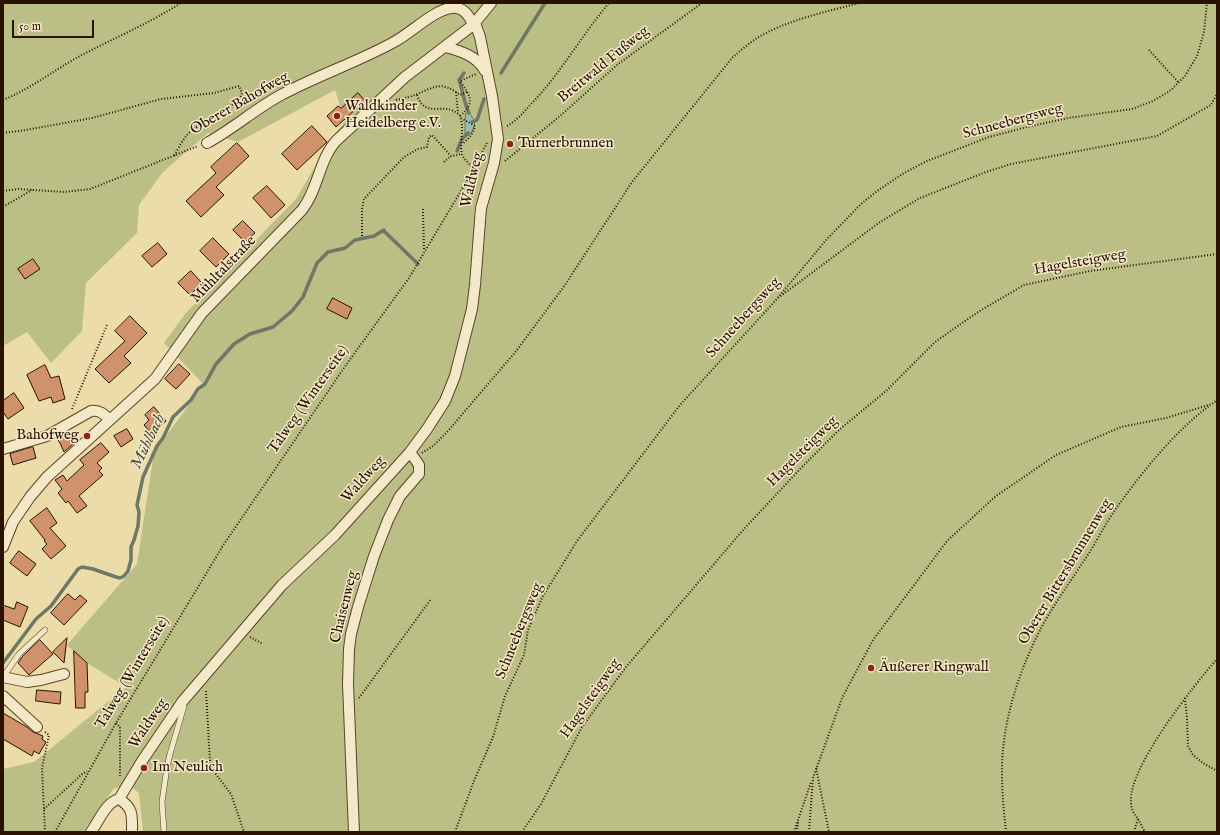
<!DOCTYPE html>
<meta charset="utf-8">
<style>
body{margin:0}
#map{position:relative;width:1220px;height:835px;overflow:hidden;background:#ecdcaa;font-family:"IM FELL English",serif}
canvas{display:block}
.frame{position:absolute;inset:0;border:4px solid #2a1200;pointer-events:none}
.scale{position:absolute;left:12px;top:20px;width:82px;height:18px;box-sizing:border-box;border:2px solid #2a1200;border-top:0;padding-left:5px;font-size:12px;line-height:14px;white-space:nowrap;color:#2a1200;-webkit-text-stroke:3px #f3e8c8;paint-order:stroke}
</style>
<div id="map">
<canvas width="1220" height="835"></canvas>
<div class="frame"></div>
<div class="scale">50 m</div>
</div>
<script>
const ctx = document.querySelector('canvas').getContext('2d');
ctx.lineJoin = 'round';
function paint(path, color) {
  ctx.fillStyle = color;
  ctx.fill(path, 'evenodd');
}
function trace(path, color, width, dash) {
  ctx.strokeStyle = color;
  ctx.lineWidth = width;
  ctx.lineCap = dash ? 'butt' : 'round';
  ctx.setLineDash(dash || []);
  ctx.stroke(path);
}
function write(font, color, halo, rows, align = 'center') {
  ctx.font = font + ' "IM FELL English",serif';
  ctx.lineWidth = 3;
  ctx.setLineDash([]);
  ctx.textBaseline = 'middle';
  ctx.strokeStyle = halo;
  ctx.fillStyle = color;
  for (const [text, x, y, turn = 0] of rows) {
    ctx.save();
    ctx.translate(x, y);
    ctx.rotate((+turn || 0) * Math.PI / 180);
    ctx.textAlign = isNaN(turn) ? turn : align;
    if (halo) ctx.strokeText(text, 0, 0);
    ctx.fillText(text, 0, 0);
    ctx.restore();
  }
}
paint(new Path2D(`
 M 3,3 L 1217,3 L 1217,832 L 143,832 L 139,793 L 130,786 L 114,788 L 83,832 L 3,832 L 3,769 L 34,762 L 126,687 L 87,663 L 67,645 L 137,564 L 154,452 L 204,385 L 164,343 L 185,314 L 212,285 L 296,199 L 331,139 L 345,121 L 335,90 L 238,142 L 208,133 L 163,172 L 139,205 L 137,233 L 86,283 L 82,331 L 51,363 L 27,332 L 3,346 Z`), '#bcbf85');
const water = new Path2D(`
 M 466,113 L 469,113 L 475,121 L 473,130 L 468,136 L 465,135 L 465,122 Z`);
paint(water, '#99bca8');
trace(water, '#6d7865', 1);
trace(new Path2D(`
 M 464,73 L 459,80 C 463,91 464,103 469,113
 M 501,73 L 545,3
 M 472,122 L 477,120 L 484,99
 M 457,151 L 462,139 L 468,133
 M 382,231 L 385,232 L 418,264
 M 3,663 L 36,619 L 51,606 L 78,569 L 82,567 L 93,569 L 116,577 L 120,578 L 124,576 L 128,571 L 131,560 L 131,547 L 134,540 L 138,526 L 139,512 L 137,505 L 143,477 L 157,446 L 163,438 L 173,417 L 191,400 L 198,389 L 205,384 L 216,364 L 234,344 L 250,334 L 273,327 L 292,311 L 303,297 L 317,263 L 328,252 L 345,248 L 355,240 L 374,236 L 384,230`), '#6d7865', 3.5);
const building = new Path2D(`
 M 358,93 L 367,103 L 359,111 L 357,108 L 336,127 L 327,116 L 338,106 L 341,108 Z
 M 312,126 L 327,142 L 297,170 L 282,154 Z
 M 237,143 L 249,156 L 216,187 L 224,195 L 201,217 L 186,201 L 216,173 L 211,167 Z
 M 267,186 L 285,205 L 271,218 L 253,198 Z
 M 243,221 L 255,233 L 245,242 L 233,230 Z
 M 213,238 L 229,254 L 216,267 L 200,251 Z
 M 158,243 L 167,254 L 152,267 L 142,256 Z
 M 33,259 L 40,269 L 25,279 L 18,269 Z
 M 191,271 L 202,283 L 190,295 L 178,283 Z
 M 333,298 L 352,308 L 347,319 L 327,309 Z
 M 130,316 L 147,333 L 124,356 L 131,363 L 109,383 L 95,369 L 125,341 L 115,331 Z
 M 179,364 L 190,374 L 176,389 L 165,379 Z
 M 45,365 L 51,378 L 59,376 L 65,399 L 53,403 L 51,397 L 39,401 L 27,375 Z
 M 14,393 L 24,408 L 8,419 L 3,412 L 3,401 Z
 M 154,407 L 166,421 L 151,433 L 144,425 L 149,420 L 145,415 Z
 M 127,429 L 133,439 L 121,447 L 114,436 Z
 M 64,434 L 73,444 L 64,452 L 60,443 L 57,439 Z
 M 101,443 L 109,452 L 97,463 L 102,468 L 99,471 L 103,475 L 79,496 L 87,506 L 77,513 L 68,501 L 66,503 L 58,493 L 62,489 L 55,480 L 63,475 L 67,481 L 84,465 L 80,460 Z
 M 33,447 L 36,458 L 13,465 L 10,454 Z
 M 47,508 L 57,523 L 50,528 L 66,546 L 51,559 L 42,549 L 47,544 L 44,541 L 45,540 L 30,521 Z
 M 19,551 L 36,564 L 27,576 L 10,563 Z
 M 68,594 L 75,600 L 80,595 L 87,601 L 64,625 L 51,613 Z
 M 17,602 L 28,607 L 20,627 L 3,620 L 3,605 L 14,609 Z
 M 67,638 L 64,663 L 53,652 Z
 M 40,640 L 53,654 L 29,675 L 18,663 L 22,657 Z
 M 74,651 L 87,663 L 88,692 L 85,692 L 85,708 L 76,708 Z
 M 37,690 L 61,692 L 60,704 L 36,701 Z
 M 3,713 L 27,727 L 33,732 L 43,736 L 42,739 L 46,742 L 39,754 L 34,751 L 32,756 L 3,739 Z`);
paint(building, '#d0926a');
trace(building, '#2a1200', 1);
const lane = new Path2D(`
 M 3,677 L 19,654 L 45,630
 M 164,832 L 162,802 L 167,767 L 170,754 L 184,706 L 182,703`);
const street = new Path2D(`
 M 445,47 C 461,51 477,56 485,71
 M 207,143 C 233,129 255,109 281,95 C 318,75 358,62 394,42 C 411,33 434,10 451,8 C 463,6 469,15 473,25
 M 3,449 L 47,436 L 91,411 C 100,410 104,414 110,420
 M 3,547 L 13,522 L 30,497 L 47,477 L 155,379 L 202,313 L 302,210 C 318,190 319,160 336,141 L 405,77 L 473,25 L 491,3
 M 3,677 L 27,682 L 41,680 L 64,674
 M 3,696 L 37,727
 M 119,799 C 134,808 132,817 132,832
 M 91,832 C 99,821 106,802 119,799 L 142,761 L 182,702 L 282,585 L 335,535 L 410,452 L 427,429 L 445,401 L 455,376 L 472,309 L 475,285 L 481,208 L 494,163 L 498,139 L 492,96 L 480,37 L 475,23
 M 354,832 L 348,684 L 349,649 L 351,634 L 358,607 L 374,556 L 388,520 L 400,496 L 419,474 L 419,465 L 410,452`);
trace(lane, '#5a442a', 6);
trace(street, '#5a442a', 12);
trace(new Path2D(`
 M 1149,50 L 1179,83
 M 456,92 L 458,113
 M 417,95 C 426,121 445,99 460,116 C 465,129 459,142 462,154 C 464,160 470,164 474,169
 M 400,99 L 405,107
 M 3,100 C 30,89 53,71 78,57 C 112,39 148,24 181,3
 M 396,100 C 403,98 411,97 417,94 C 437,86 441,81 460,95 L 467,92
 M 460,116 C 476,102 470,96 460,81 L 476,74
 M 461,118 L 475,126 C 473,134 469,139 462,144
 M 507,126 C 518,120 525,110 534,101 C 562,71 582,35 609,3
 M 3,133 L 26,130 L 92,118 L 161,99 L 214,93 L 239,86 L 242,93 C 240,105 203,122 192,130 C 184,137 179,147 174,156
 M 505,161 L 560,116 L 617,65 L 702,3
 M 444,162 L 451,156
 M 3,191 L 18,189 L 64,192 L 90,189 L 198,146
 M 3,207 L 32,190
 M 423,209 L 424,250
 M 362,236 L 362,209 L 364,199 L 404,157 L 418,149 L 427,147 L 429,137 L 432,135 L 451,156 L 462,154
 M 778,298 L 880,222 L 920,198 L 986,172 L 1011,164 L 1157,136 L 1211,105 L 1217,94
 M 72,409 L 107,325
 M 422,453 L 433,446 L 448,431 L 517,350 L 565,285 L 632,182 L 732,58 C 740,51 748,44 757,38 C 785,21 827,11 860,3
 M 250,637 L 263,644
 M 206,691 L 210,762 L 215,773 L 231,794 L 244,832
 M 359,698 L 431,599
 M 1185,698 L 1187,719 L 1188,746 L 1193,755 L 1203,763 L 1217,771
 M 116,723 L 120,727 L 120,776
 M 45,732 L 49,735 L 42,768 L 45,832
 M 816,768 L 829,832
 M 44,809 L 81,775 L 87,771
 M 1138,819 L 1145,832
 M 55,832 L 116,723 L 224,544 L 346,365 L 409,278 L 468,179 L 487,143
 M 455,832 L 474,781 L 493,737 L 505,696 L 524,655 L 528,630 L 543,596 L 577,541 L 680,405 L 776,300 L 827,239 L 861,204 L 877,191 L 904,173 L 927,161 L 989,137 L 1027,127 L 1068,118 L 1132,109 L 1153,101 L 1165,94 L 1172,89 L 1185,76 L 1197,56 L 1204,32 L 1207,3
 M 522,832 L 541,804 L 582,727 L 626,667 L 744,529 L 801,468 L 839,430 L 886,391 L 935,342 L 978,312 L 1024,285 L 1090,271 L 1217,254
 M 794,832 L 811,782
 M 797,832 L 798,822
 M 809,832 L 813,778 L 842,698 L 873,640 L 947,541 L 996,496 L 1056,455 L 1121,427 L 1166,418 L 1212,404 L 1217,400
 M 1006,832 C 1004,813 1002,794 1002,775 C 1001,723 1020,666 1045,621 C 1060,595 1078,571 1094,545 C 1103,529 1112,513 1123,499 C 1146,467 1178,429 1209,406
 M 1135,832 L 1135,828 L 1138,819 C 1134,814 1131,809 1131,802 C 1128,768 1194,685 1217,659`), '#2a1200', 2, [1, 2]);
trace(lane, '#f3e8c8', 5);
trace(street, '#f3e8c8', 10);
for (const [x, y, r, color] of [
 [337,116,4,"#8f2418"],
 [510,144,4,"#8f2418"],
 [87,436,4,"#8f2418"],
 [871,668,4,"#8f2418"],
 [144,768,4,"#8f2418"]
]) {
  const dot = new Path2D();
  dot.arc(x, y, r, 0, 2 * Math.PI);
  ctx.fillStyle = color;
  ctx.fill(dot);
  trace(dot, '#f3e8c8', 1.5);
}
write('15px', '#2a1200', '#f3e8c8', [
 ["Breitwald Fußweg",604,65,-39],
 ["Oberer Bahofweg",240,104,-30],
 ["Schneebergsweg",1013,122,-15],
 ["Waldweg",473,180,-77],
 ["Hagelsteigweg",1080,263,-10],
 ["Mühltalstraße",224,270,-46],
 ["Schneebergsweg",744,318,-48],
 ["Talweg (Winterseite)",309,400,-55],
 ["Hagelsteigweg",803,452,-45],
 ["Waldweg",364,480,-48],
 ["Oberer Bittersbrunnenweg",1066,572,-59],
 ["Chaisenweg",345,607,-76],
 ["Schneebergsweg",520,631,-68],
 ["Talweg (Winterseite)",133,673,-59],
 ["Hagelsteigweg",591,699,-55],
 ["Waldweg",149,724,-56]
]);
write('15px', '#2a1200', '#f3e8c8', [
 ["Waldkinder",345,107],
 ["Heidelberg e.V.",345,124],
 ["Turnerbrunnen",518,144],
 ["Bahofweg",79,436,"right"],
 ["Äußerer Ringwall",879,668],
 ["Im Neulich",152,768]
], 'left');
write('italic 16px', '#514e3b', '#f3e8c8', [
 ["Mühlbach",149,442,-64]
]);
</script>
